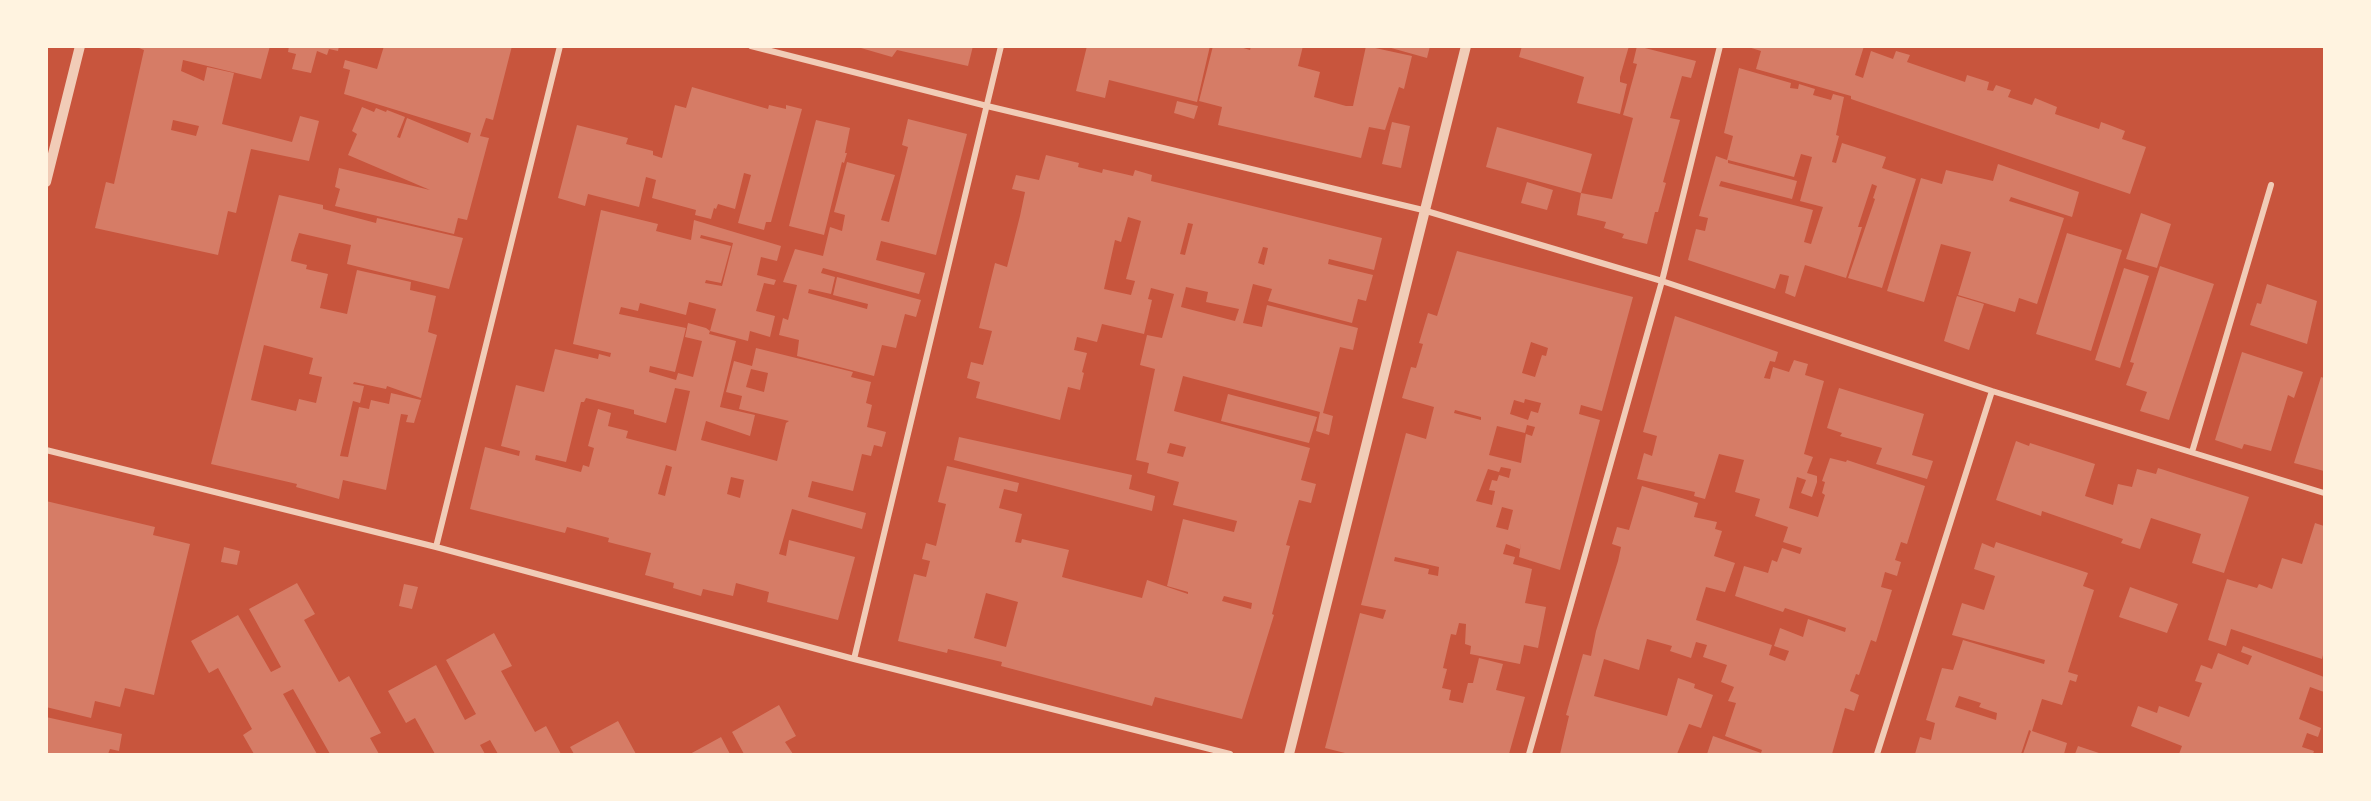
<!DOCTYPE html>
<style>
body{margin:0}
#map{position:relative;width:2371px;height:801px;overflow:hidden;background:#c8553d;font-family:"Space Grotesk",sans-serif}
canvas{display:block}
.frame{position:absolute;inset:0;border:48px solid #fff3e0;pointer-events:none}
</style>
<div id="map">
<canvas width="2371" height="801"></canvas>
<div class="frame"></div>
</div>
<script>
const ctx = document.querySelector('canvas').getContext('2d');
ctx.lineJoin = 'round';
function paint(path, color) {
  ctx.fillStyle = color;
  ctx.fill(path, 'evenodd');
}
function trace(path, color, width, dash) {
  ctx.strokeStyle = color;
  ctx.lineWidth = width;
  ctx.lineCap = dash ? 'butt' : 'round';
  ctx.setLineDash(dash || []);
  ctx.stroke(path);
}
paint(new Path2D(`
 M 134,46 L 270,46 L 261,79 L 183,60 L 181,71 L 204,81 L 207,67 L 234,73 L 222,124 L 292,142 L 300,116 L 319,121 L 309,161 L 251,149 L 236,213 L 228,211 L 218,255 L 95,228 L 106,182 L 114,184 L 144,50 ZM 173,120 L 199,126 L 196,136 L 171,130 Z
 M 289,46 L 306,47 L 339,46 L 338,51 L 329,49 L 327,55 L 317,51 L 311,73 L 292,69 L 296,54 L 288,52 Z
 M 384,46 L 512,46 L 493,120 L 486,118 L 480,136 L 489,138 L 467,220 L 458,218 L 454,234 L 335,206 L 340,189 L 335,187 L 339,168 L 430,190 L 348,155 L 357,134 L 352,131 L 362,107 L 374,112 L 376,108 L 386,112 L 387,110 L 405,117 L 397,137 L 400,138 L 407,118 L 468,143 L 471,133 L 344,94 L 350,70 L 343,68 L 345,60 L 377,69 Z
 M 854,46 L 973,46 L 968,66 L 897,50 L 892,57 Z
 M 1087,46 L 1103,47 L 1210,46 L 1197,102 L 1109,80 L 1105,98 L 1076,91 Z
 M 1213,46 L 1237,46 L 1250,50 L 1251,46 L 1303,46 L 1298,66 L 1320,72 L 1314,97 L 1346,106 L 1353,106 L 1366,46 L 1412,56 L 1404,89 L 1399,87 L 1385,130 L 1369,127 L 1361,158 L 1218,125 L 1222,107 L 1199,101 Z
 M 1384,46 L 1430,46 L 1427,58 Z
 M 1522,46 L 1629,46 L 1620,77 L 1620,82 L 1627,84 L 1620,114 L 1577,103 L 1584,77 L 1519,57 Z
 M 1637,46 L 1696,61 L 1691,78 L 1682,76 L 1670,118 L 1680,120 L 1663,182 L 1666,183 L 1658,212 L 1655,212 L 1647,244 L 1622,238 L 1624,234 L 1604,228 L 1606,222 L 1577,215 L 1581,193 L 1486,167 L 1497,127 L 1592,154 L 1581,193 L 1612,199 L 1633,118 L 1623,115 L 1637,64 L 1633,63 Z
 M 1745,46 L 1864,46 L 1855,75 L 1863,78 L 1871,51 L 1893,59 L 1896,51 L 1910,55 L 1907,62 L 1965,82 L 1967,75 L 1989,82 L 1987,90 L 1993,91 L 1996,85 L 2011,90 L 2008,97 L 2032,105 L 2035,98 L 2057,107 L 2055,114 L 2099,129 L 2101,122 L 2112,126 L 2125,131 L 2122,139 L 2146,147 L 2130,194 L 1851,99 L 1851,96 L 1756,69 L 1761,51 Z
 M 1739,68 L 1791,83 L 1790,88 L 1798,89 L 1799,84 L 1815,89 L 1813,95 L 1831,100 L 1833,94 L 1844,97 L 1836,135 L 1839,136 L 1832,162 L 1836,163 L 1842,143 L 1886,157 L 1882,168 L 1916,179 L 1882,288 L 1848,278 L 1875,199 L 1873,198 L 1877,186 L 1872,184 L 1858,227 L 1862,227 L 1846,278 L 1805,265 L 1795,297 L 1785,293 L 1789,276 L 1780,274 L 1775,289 L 1688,260 L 1696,229 L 1705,231 L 1708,218 L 1699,216 L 1716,156 L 1727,160 L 1733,136 L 1724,133 ZM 1801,154 L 1812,157 L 1800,201 L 1823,207 L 1811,244 L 1804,242 L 1813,210 L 1719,186 L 1721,181 L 1792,199 L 1797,181 L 1728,163 L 1728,160 L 1794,177 Z
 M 692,87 L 768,109 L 769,105 L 786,109 L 786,105 L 802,109 L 771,222 L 766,222 L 764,230 L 738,223 L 751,175 L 744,173 L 735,209 L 718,204 L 716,209 L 714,208 L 711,219 L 695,215 L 696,210 L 652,198 L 656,180 L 646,177 L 639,207 L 588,194 L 585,206 L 558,198 L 577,125 L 628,138 L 626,144 L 653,151 L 653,155 L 662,158 L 675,105 L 686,108 Z
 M 1177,101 L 1198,106 L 1194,119 L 1174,113 Z
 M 908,119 L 967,134 L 936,255 L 881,241 L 876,260 L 925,273 L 919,294 L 823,268 L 821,273 L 835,277 L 831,294 L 809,289 L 808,293 L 867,309 L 868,304 L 833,295 L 837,277 L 921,300 L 916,317 L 905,314 L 896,348 L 882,345 L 874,376 L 797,356 L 799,340 L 779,335 L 783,318 L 788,320 L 797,285 L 783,282 L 795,249 L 823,256 L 830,227 L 842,231 L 845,215 L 834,212 L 847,162 L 895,175 L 881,220 L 889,222 L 908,147 L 902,145 Z
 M 816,120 L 850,128 L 845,153 L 847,153 L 844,163 L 842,162 L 824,235 L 789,226 Z
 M 1392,122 L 1410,126 L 1401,168 L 1382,164 Z
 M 1046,155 L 1079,163 L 1078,167 L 1102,173 L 1103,169 L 1133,176 L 1135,170 L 1152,175 L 1151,181 L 1382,238 L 1374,270 L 1329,259 L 1328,264 L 1373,275 L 1366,301 L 1358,299 L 1352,323 L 1268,301 L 1272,289 L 1253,284 L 1243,323 L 1262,327 L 1267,305 L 1358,328 L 1353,350 L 1340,347 L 1323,413 L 1333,416 L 1329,435 L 1316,431 L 1320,412 L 1183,376 L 1174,411 L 1310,448 L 1301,480 L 1316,484 L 1311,503 L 1299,500 L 1286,545 L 1290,546 L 1272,614 L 1274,615 L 1242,719 L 1155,697 L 1152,706 L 1001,666 L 1002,662 L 948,649 L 947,653 L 898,641 L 914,574 L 926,577 L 930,561 L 922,559 L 926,543 L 936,546 L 946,504 L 938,502 L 947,466 L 1019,483 L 1017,492 L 1004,489 L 999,508 L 1022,514 L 1015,542 L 1021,543 L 1022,539 L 1069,550 L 1062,577 L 1142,598 L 1147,580 L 1188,594 L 1188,592 L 1167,586 L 1183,519 L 1234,532 L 1237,521 L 1173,505 L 1179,482 L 1147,473 L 1149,463 L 1136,460 L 1155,369 L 1140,365 L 1147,335 L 1162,338 L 1174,294 L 1151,288 L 1148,299 L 1152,300 L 1144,334 L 1102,324 L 1097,342 L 1077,337 L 1074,350 L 1087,353 L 1082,372 L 1084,373 L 1080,390 L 1068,387 L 1060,420 L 976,398 L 980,382 L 967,378 L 971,362 L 983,365 L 992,331 L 979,328 L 995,263 L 1007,267 L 1020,216 L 1025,192 L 1012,189 L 1016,175 L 1039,180 ZM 1128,217 L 1141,221 L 1126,279 L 1135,281 L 1131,295 L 1104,289 L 1115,240 L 1121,242 ZM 1188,223 L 1193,224 L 1185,255 L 1180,254 ZM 1263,247 L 1268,248 L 1264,265 L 1258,263 ZM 1186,287 L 1208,292 L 1206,302 L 1239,309 L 1235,321 L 1181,307 ZM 1170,443 L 1186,447 L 1183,457 L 1167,453 ZM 986,593 L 1018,602 L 1006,647 L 974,638 ZM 1224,596 L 1252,603 L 1251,609 L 1222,601 Z
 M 1998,164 L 2079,192 L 2072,217 L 2011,197 L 2009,201 L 2064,218 L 2037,304 L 2019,298 L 2015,312 L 1958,295 L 1971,252 L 1941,244 L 1924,302 L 1887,291 L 1921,178 L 1942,184 L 1946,170 L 1993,181 Z
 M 1527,182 L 1553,190 L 1547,210 L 1521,203 Z
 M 279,195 L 323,205 L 323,209 L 376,223 L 377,218 L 463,238 L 449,289 L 347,264 L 351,245 L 299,233 L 293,252 L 291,261 L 307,265 L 306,269 L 328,274 L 320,308 L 347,314 L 357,270 L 411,282 L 410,290 L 436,296 L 428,332 L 437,335 L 421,398 L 387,386 L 386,389 L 354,382 L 353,384 L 364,386 L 360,403 L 353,401 L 340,456 L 348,457 L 359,407 L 369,409 L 371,400 L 389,404 L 391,393 L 421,400 L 414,423 L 406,422 L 408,415 L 401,414 L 386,490 L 343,480 L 339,499 L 296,487 L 297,484 L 211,464 ZM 264,345 L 313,358 L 309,374 L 322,377 L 316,403 L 299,399 L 296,411 L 251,400 Z
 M 601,210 L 658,224 L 656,231 L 691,240 L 694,220 L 781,246 L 777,261 L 761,257 L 757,275 L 776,280 L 774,285 L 764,283 L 756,311 L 775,316 L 770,337 L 750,331 L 748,341 L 710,331 L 716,309 L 689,302 L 686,315 L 640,303 L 638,311 L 621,307 L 619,314 L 686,328 L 675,372 L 650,366 L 649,372 L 676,380 L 678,373 L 693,377 L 702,341 L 685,337 L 688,323 L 706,328 L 710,331 L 709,334 L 736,341 L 720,407 L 755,415 L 750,436 L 706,421 L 701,440 L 777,461 L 786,423 L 789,421 L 739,409 L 742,396 L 726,392 L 734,361 L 752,366 L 756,348 L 853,372 L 851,377 L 871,382 L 866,403 L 872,405 L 867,427 L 886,432 L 882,447 L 874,445 L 871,456 L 862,454 L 853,491 L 812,481 L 808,497 L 866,513 L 862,529 L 792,509 L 779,554 L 786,556 L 789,540 L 855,557 L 838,620 L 767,602 L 769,592 L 736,583 L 733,596 L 703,589 L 701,596 L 673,588 L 674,583 L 645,575 L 651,553 L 608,542 L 609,538 L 567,527 L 565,533 L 470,509 L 485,447 L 519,456 L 520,451 L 501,446 L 516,385 L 544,392 L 555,349 L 598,359 L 599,354 L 610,357 L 611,353 L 573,344 ZM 701,235 L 733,243 L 722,286 L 705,283 L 706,280 L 721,283 L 731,246 L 700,238 ZM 751,369 L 768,373 L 764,392 L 746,387 ZM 675,388 L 690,391 L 676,451 L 626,438 L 628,431 L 608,426 L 611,413 L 598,409 L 588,446 L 594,448 L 589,467 L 583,465 L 581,472 L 535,460 L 536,455 L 566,462 L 581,402 L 584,402 L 586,398 L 634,410 L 634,414 L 666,423 ZM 666,465 L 672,467 L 665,496 L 658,494 ZM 731,477 L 744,480 L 740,498 L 727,494 Z
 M 2141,213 L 2171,224 L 2157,268 L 2126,259 Z
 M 2067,233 L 2122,250 L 2091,351 L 2036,334 Z
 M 1457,251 L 1633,297 L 1602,411 L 1581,405 L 1579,414 L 1600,420 L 1560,570 L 1519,557 L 1521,543 L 1520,549 L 1506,544 L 1503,554 L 1515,557 L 1513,564 L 1532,569 L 1525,603 L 1546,607 L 1538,648 L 1524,645 L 1520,664 L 1470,654 L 1471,646 L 1465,644 L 1466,624 L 1459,623 L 1456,635 L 1451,634 L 1443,668 L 1447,669 L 1442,688 L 1451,690 L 1449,700 L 1463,703 L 1468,683 L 1473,683 L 1479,658 L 1503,664 L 1496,690 L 1525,697 L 1509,754 L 1349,754 L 1325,748 L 1360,613 L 1383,619 L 1386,610 L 1361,605 L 1406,433 L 1426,439 L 1434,407 L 1402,398 L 1411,367 L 1416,368 L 1423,344 L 1419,343 L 1428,313 L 1437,316 ZM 1531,342 L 1548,348 L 1546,356 L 1542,355 L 1535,377 L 1522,373 ZM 1525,399 L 1541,403 L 1538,413 L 1531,411 L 1528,420 L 1510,414 L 1514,400 L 1524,403 ZM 1455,410 L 1481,417 L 1481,420 L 1454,413 ZM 1527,425 L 1535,427 L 1532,436 L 1526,434 L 1521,463 L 1489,455 L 1497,426 L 1525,433 ZM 1501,467 L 1511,469 L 1509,478 L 1499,475 L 1497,481 L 1492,480 L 1489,490 L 1495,491 L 1492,505 L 1476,501 L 1488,469 L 1499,472 ZM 1502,507 L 1513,510 L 1508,530 L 1496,527 ZM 1395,557 L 1439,567 L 1438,576 L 1428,574 L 1429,569 L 1394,561 Z
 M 2160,266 L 2214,284 L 2169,420 L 2140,411 L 2147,392 L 2126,385 L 2134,363 L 2130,362 Z
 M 2124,268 L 2149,276 L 2120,368 L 2095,360 Z
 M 2267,284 L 2317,301 L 2307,344 L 2250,325 L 2257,303 L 2261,304 Z
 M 1957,296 L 1984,304 L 1969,350 L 1944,341 Z
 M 1675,316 L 1778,352 L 1775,362 L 1770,361 L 1764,378 L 1770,379 L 1773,367 L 1789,372 L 1794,360 L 1808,364 L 1805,375 L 1824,381 L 1804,454 L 1813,457 L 1807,473 L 1817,476 L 1817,482 L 1812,497 L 1801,493 L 1806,480 L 1797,477 L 1789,508 L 1818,517 L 1825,495 L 1822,493 L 1825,482 L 1822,481 L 1830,458 L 1846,462 L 1847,460 L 1925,486 L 1907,544 L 1901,542 L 1895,560 L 1901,562 L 1897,576 L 1885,572 L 1881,587 L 1892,590 L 1876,642 L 1871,640 L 1859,675 L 1856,674 L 1850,691 L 1859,695 L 1854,711 L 1845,708 L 1832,754 L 1707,754 L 1713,736 L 1761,753 L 1762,750 L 1725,736 L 1736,703 L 1728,701 L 1734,687 L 1721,682 L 1727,665 L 1703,657 L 1707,645 L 1696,642 L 1691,658 L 1670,651 L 1672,646 L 1647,639 L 1639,670 L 1604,659 L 1594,696 L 1667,716 L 1678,678 L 1695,684 L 1694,688 L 1713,695 L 1701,728 L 1689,724 L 1677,754 L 1560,754 L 1569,716 L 1566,715 L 1583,654 L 1591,656 L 1596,631 L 1618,561 L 1621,547 L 1612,544 L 1617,527 L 1629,530 L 1642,486 L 1698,503 L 1694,517 L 1717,522 L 1715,529 L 1722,531 L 1714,556 L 1735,563 L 1725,592 L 1706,587 L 1696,620 L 1772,645 L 1769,655 L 1785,661 L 1789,651 L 1774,646 L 1780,628 L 1803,637 L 1808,619 L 1845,632 L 1846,628 L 1785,608 L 1783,612 L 1735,596 L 1744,566 L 1768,573 L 1772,560 L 1777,562 L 1782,548 L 1800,554 L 1802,548 L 1783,542 L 1788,527 L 1755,516 L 1760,499 L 1735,492 L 1744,460 L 1719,454 L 1705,499 L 1694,496 L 1695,492 L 1637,479 L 1644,453 L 1652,456 L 1657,436 L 1643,432 Z
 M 2242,352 L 2303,372 L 2294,398 L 2288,395 L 2271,451 L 2244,444 L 2242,449 L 2215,440 Z
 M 2321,377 L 2324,378 L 2324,471 L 2294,463 Z
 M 1839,388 L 1924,414 L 1912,455 L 1933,461 L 1927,479 L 1876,464 L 1882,448 L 1840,436 L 1842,433 L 1827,428 Z
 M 1228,394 L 1317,417 L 1309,443 L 1221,421 Z
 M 959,437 L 1132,475 L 1129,489 L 1155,496 L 1152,511 L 954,460 Z
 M 2016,441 L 2029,446 L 2030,443 L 2095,464 L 2085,496 L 2113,505 L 2118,484 L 2132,487 L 2137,469 L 2156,474 L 2158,468 L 2249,497 L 2224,573 L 2192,563 L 2201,534 L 2151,518 L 2140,549 L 2121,543 L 2123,539 L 2042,511 L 2041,516 L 1996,500 Z
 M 46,501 L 155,527 L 153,535 L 190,544 L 154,695 L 125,688 L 120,707 L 95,701 L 91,718 L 46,707 Z
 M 2315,523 L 2324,526 L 2324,651 L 2322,659 L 2231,629 L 2226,646 L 2208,640 L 2227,579 L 2257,588 L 2259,584 L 2272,589 L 2282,558 L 2302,564 Z
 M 1996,542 L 2088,573 L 2083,586 L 2094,590 L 2068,672 L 2078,675 L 2076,682 L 2070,680 L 2062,705 L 2042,699 L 2032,731 L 2067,743 L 2064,754 L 2023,754 L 2031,731 L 2029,730 L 2021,754 L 1915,754 L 1920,737 L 1931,740 L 1935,723 L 1926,720 L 1942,668 L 1953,670 L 1963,640 L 2044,664 L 2045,660 L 1952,635 L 1962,603 L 1984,610 L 1995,576 L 1974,569 L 1982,543 L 1994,548 ZM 1959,696 L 1981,703 L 1979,707 L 1997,713 L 1996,720 L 1955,707 Z
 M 224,547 L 240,551 L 237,565 L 221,562 Z
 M 297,583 L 315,614 L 304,620 L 339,682 L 349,676 L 381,733 L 370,738 L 379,754 L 330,754 L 293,689 L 283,694 L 317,754 L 254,754 L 243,735 L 252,729 L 218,668 L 209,673 L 191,641 L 238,615 L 271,672 L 281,667 L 249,609 Z
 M 404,584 L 418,587 L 412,609 L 399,606 Z
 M 2130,587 L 2178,604 L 2167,633 L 2119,617 Z
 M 494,633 L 512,666 L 501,671 L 535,732 L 546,726 L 561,754 L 498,754 L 490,740 L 480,745 L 485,754 L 435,754 L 415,718 L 406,723 L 388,691 L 436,665 L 465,720 L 476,714 L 446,660 Z
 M 2243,646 L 2324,677 L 2324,692 L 2310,687 L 2299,719 L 2321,728 L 2318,737 L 2307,733 L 2302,747 L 2314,751 L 2313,754 L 2179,754 L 2182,746 L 2131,726 L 2138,706 L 2157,713 L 2159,706 L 2189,717 L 2202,683 L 2195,681 L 2201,665 L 2212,669 L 2218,653 L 2248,665 L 2252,656 L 2241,652 Z
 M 779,705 L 796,736 L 785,742 L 793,754 L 744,754 L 732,732 Z
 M 46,717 L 122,734 L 119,751 L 110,749 L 108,754 L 46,754 Z
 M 618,721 L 636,754 L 574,754 L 570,747 Z
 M 721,737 L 730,754 L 690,754 Z
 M 2078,746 L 2102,754 L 2075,754 Z`), '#d67c66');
trace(new Path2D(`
 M 751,46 L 987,106 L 1423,210 L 1662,281 L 1992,391 L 2324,493
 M 46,450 L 436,547 L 854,659 L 1230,754
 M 2192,452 L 2271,185
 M 436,547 L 560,46
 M 854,659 L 1001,46
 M 1529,754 L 1662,281 L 1720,46
 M 1877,754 L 1992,391`), '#f1ccb7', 6);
trace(new Path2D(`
 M 46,182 L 80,46
 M 1289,754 L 1466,46`), '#f1ccb7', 10);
</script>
